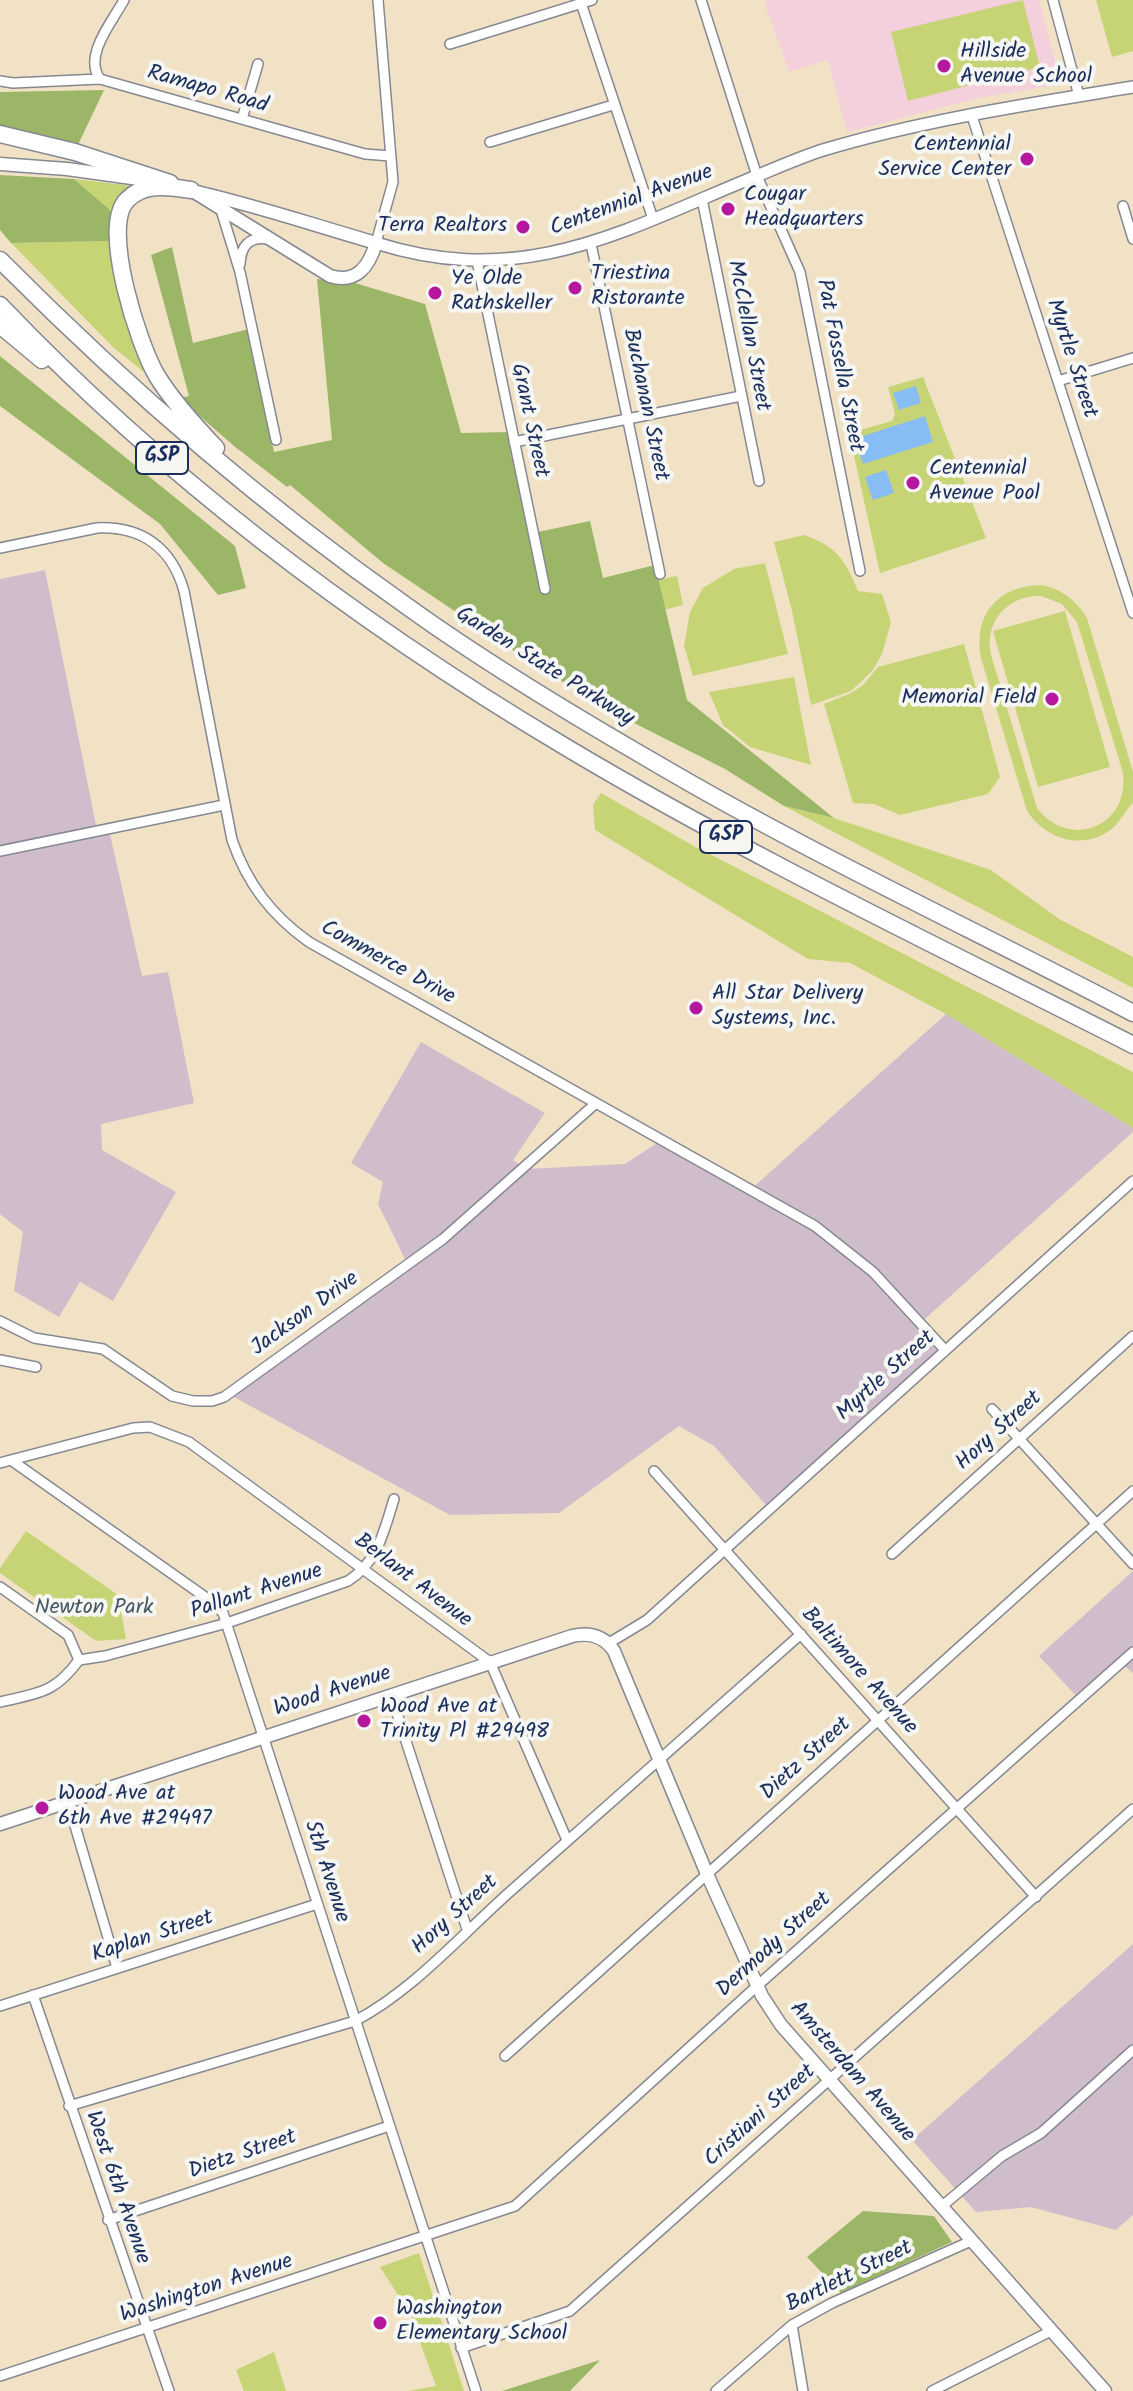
<!DOCTYPE html>
<style>
body{margin:0}
canvas{display:block;background:#f1e2c6}
</style>
<canvas width="1133" height="2391"></canvas>
<script>
const ctx = document.querySelector('canvas').getContext('2d');
ctx.lineJoin = 'round';
function paint(path, color) {
  ctx.fillStyle = color;
  ctx.fill(path, 'evenodd');
}
function trace(path, color, width, dash) {
  ctx.strokeStyle = color;
  ctx.lineWidth = width;
  ctx.lineCap = dash ? 'butt' : 'round';
  ctx.setLineDash(dash || []);
  ctx.stroke(path);
}
function write(font, color, halo, rows, align = 'center') {
  ctx.font = font + ' Kalam,sans-serif';
  ctx.lineWidth = 8;
  ctx.setLineDash([]);
  ctx.textBaseline = 'middle';
  ctx.strokeStyle = halo;
  ctx.fillStyle = color;
  for (const [text, x, y, turn = 0] of rows) {
    ctx.save();
    ctx.translate(x, y);
    ctx.rotate((+turn || 0) * Math.PI / 180);
    ctx.textAlign = isNaN(turn) ? turn : align;
    if (halo) ctx.strokeText(text, 0, 0);
    ctx.fillText(text, 0, 0);
    ctx.restore();
  }
}
paint(new Path2D(`
 M 764,0 L 1039,0 L 1060,80 L 1055,85 L 979,98 L 847,132 L 828,60 L 789,72 Z`), '#f4cfdc');
paint(new Path2D(`
 M 45,570 L 97,830 L 109,830 L 142,976 L 168,972 L 194,1103 L 101,1124 L 102,1150 L 176,1192 L 113,1301 L 80,1282 L 59,1317 L 14,1291 L 23,1232 L 0,1214 L 0,579 Z
 M 946,1014 L 1133,1128 L 1133,1132 L 916,1327 L 938,1352 L 766,1505 L 714,1446 L 679,1426 L 559,1513 L 450,1515 L 232,1396 L 408,1265 L 378,1204 L 383,1182 L 351,1163 L 421,1042 L 545,1113 L 513,1160 L 526,1169 L 625,1164 L 660,1141 L 749,1191 Z
 M 1133,1571 L 1133,1673 L 1120,1662 L 1078,1698 L 1039,1656 Z
 M 1133,1944 L 1133,2215 L 1116,2230 L 1031,2207 L 976,2212 L 912,2140 Z`), '#d0bdcc');
paint(new Path2D(`
 M 1023,0 L 1040,67 L 908,101 L 891,32 Z
 M 1096,0 L 1133,0 L 1133,51 L 1112,57 Z
 M 74,179 L 132,186 L 110,217 L 110,210 Z
 M 110,241 L 127,310 L 142,358 L 144,372 L 114,348 L 11,243 Z
 M 923,377 L 986,538 L 880,573 L 849,433 L 892,421 L 895,414 L 888,387 Z
 M 804,535 C 837,547 845,559 858,591 L 882,594 L 891,622 L 882,654 L 873,670 L 851,691 L 811,705 L 792,611 L 774,542 Z
 M 765,563 L 788,654 L 693,676 L 684,646 L 690,612 L 703,588 L 734,569 Z
 M 677,576 L 683,605 L 664,610 L 658,580 Z
 M 1041,585 C 1062,589 1076,600 1087,618 L 1133,772 L 1133,803 C 1126,809 1121,820 1114,827 C 1085,852 1046,840 1027,811 L 981,658 C 973,615 997,586 1041,585 ZM 1041,596 L 1062,604 L 1077,622 L 1123,773 C 1130,826 1070,851 1037,808 L 991,655 C 984,622 1007,595 1041,596 Z
 M 1065,611 L 1110,767 L 1038,787 L 993,631 Z
 M 964,644 L 1000,777 L 988,794 L 900,815 L 874,804 L 853,803 L 824,704 L 851,693 L 863,685 L 878,667 Z
 M 794,677 L 811,765 L 750,747 L 723,725 L 709,692 Z
 M 601,793 L 692,845 L 1133,1072 L 1133,1128 L 946,1014 L 850,963 L 808,959 L 595,830 L 593,805 Z
 M 784,806 L 834,818 L 991,870 L 1059,919 L 1133,957 L 1133,988 Z
 M 26,1531 L 118,1595 L 126,1639 L 96,1641 L 0,1573 L 0,1568 Z
 M 419,2253 L 464,2391 L 408,2391 L 436,2386 L 409,2312 L 380,2267 Z
 M 274,2352 L 286,2391 L 244,2391 L 236,2370 Z`), '#c6d476');
paint(new Path2D(`
 M 104,90 L 77,147 L 0,127 L 0,92 Z
 M 0,175 L 74,179 L 110,210 L 110,241 L 11,243 L 0,230 Z
 M 172,247 L 193,343 L 249,329 L 274,452 L 332,440 L 317,279 L 355,283 L 425,304 L 461,433 L 511,432 L 533,533 L 590,521 L 603,578 L 655,565 L 687,700 L 834,818 L 784,806 L 725,769 L 632,722 L 544,671 L 383,563 L 290,485 L 287,487 L 234,446 L 179,398 L 189,396 L 151,255 Z
 M 0,356 L 235,546 L 246,588 L 218,595 L 160,524 L 0,406 Z
 M 863,2211 L 934,2216 L 952,2242 L 841,2293 L 807,2257 Z
 M 600,2360 L 570,2391 L 502,2391 Z`), '#9cb667');
paint(new Path2D(`
 M 916,386 L 921,403 L 899,410 L 893,393 Z
 M 925,416 L 933,442 L 863,464 L 854,439 Z
 M 886,470 L 894,493 L 873,500 L 865,477 Z`), '#87bcf5');
const minor = new Path2D(`
 M 580,0 L 653,219
 M 701,0 L 757,176 L 800,272 L 860,571
 M 1053,0 L 1079,96
 M 450,44 L 592,0
 M 100,79 C 83,56 112,22 124,0
 M 0,81 L 13,83 L 100,79 L 365,154 L 391,156
 M 972,116 L 1133,613
 M 242,119 L 258,64
 M 490,142 L 613,105
 M 702,199 L 759,481
 M 1123,206 L 1133,239
 M 221,210 L 240,272 L 276,440
 M 376,243 L 393,182 L 378,0
 M 591,244 L 660,574
 M 477,261 L 545,589
 M 240,264 C 241,246 249,236 268,239
 M 1058,381 L 1133,358
 M 514,442 L 741,396
 M 0,548 L 97,528 C 142,526 172,548 184,591 L 232,840 C 247,883 271,915 309,942 L 815,1226 L 873,1272 L 945,1350
 M 0,851 L 224,805
 M 0,1321 L 34,1338 L 103,1349 L 172,1396 L 193,1401 L 212,1401 L 224,1397 L 443,1239 L 595,1104
 M 0,1360 L 36,1367
 M 992,1409 L 1133,1564
 M 11,1460 L 215,1604 L 223,1613 L 476,2391
 M 0,1463 L 133,1428 L 150,1427 L 189,1442 L 490,1662 L 567,1840
 M 654,1471 L 1036,1897
 M 892,1554 L 1133,1336
 M 0,1587 L 68,1635 L 79,1660
 M 609,1643 L 647,1620 L 1133,1181
 M 391,1695 L 467,1929
 M 0,1702 C 38,1693 54,1694 79,1660 L 105,1656 L 227,1623 L 348,1581 C 378,1562 384,1531 394,1499
 M 68,1802 L 117,1968
 M 33,1995 L 169,2391
 M 0,2006 L 317,1904
 M 505,2056 L 1133,1491
 M 69,2106 L 355,2021 C 415,1989 462,1934 513,1889 C 609,1804 705,1720 801,1634
 M 941,2207 L 1002,2156 L 1041,2133 L 1133,2050
 M 108,2220 L 389,2126
 M 792,2325 L 803,2391
 M 461,2348 L 570,2311 L 1133,1809
 M 0,2376 L 515,2206 L 757,1986 L 1133,1652
 M 716,2391 L 792,2325 L 832,2303 L 971,2241
 M 932,2391 L 1051,2331`);
const tertiary = new Path2D(`
 M 376,243 C 521,289 619,233 749,179 C 774,169 798,158 823,150 C 923,120 1030,104 1133,87`);
const secondary = new Path2D(`
 M 0,164 L 67,169 L 139,179
 M 184,189 C 249,203 313,225 376,243 C 369,267 356,284 330,276 L 191,190
 M 0,1824 L 572,1636 C 590,1632 604,1636 614,1651 L 707,1874 L 762,1996 L 781,2025 L 1105,2391`);
const motorway = new Path2D(`
 M 0,134 L 75,152 L 170,183
 M 191,190 C 169,187 144,182 127,200 C 100,227 139,346 157,376 C 173,402 195,426 216,448
 M 0,260 C 126,387 261,504 408,607 C 486,663 569,713 652,761 C 808,853 973,929 1133,1013
 M 0,305 C 165,478 359,624 564,746 C 748,856 942,948 1133,1045
 M 0,325 L 42,360`);
trace(minor, '#868892', 12);
trace(tertiary, '#868892', 14);
trace(secondary, '#868892', 15);
trace(motorway, '#868892', 19);
trace(minor, '#fff', 9);
trace(tertiary, '#fff', 11);
trace(secondary, '#fff', 12);
trace(motorway, '#fff', 16);
for (const [x, y, r, color] of [
 [944,66,8,"#b5179e"],
 [1027,159,8,"#b5179e"],
 [728,209,8,"#b5179e"],
 [523,227,8,"#b5179e"],
 [575,288,8,"#b5179e"],
 [435,293,8,"#b5179e"],
 [913,483,8,"#b5179e"],
 [1052,699,8,"#b5179e"],
 [696,1008,8,"#b5179e"],
 [364,1721,8,"#b5179e"],
 [42,1808,8,"#b5179e"],
 [380,2323,8,"#b5179e"]
]) {
  const dot = new Path2D();
  dot.arc(x, y, r, 0, 2 * Math.PI);
  ctx.fillStyle = color;
  ctx.fill(dot);
  trace(dot, '#f6f6f2', 3);
}
for (const [x, y, w] of [
 [162,458,52],
 [726,837,52]
]) {
  const box = new Path2D();
  box.roundRect(x - w / 2, y - 16, w, 32, 6);
  ctx.fillStyle = '#f6f6f2';
  ctx.fill(box);
  trace(box, '#1b2f5e', 2);
}
write('bold 20px', '#1b2f5e', null, [
 ["GSP",162,458],
 ["GSP",726,837]
]);
write('22px', '#1b2f5e', '#f6f6f2', [
 ["Hillside",960,53],
 ["Avenue School",960,78],
 ["Centennial",1011,146,"right"],
 ["Service Center",1011,171,"right"],
 ["Cougar",744,196],
 ["Headquarters",744,221],
 ["Terra Realtors",507,227,"right"],
 ["Triestina",591,275],
 ["Ristorante",591,300],
 ["Ye Olde",451,280],
 ["Rathskeller",451,305],
 ["Centennial",929,470],
 ["Avenue Pool",929,495],
 ["Memorial Field",1036,699,"right"],
 ["All Star Delivery",712,995],
 ["Systems, Inc.",712,1020],
 ["Wood Ave at",380,1708],
 ["Trinity Pl #29498",380,1733],
 ["Wood Ave at",58,1795],
 ["6th Ave #29497",58,1820],
 ["Washington",396,2310],
 ["Elementary School",396,2335]
], 'left');
write('22px', '#1b2f5e', '#f6f6f2', [
 ["Ramapo Road",207,91,16],
 ["Centennial Avenue",632,202,-20],
 ["McClellan Street",747,336,79],
 ["Myrtle Street",1070,359,72],
 ["Pat Fossella Street",838,366,79],
 ["Buchanan Street",644,405,78],
 ["Grant Street",528,421,78],
 ["Garden State Parkway",544,668,32],
 ["Commerce Drive",387,964,29],
 ["Jackson Drive",306,1315,-36],
 ["Myrtle Street",887,1377,-42],
 ["Hory Street",1000,1432,-42],
 ["Berlant Avenue",412,1582,37],
 ["Pallant Avenue",257,1593,-18],
 ["Baltimore Avenue",858,1672,48],
 ["Wood Avenue",333,1693,-18],
 ["Dietz Street",807,1760,-42],
 ["5th Avenue",325,1872,72],
 ["Hory Street",456,1916,-42],
 ["Kaplan Street",153,1938,-18],
 ["Dermody Street",775,1946,-42],
 ["Amsterdam Avenue",851,2073,49],
 ["Cristiani Street",761,2117,-42],
 ["Dietz Street",243,2156,-19],
 ["West 6th Avenue",116,2188,71],
 ["Bartlett Street",850,2278,-26],
 ["Washington Avenue",207,2290,-18]
]);
write('22px', '#465864', '#f6f6f2', [
 ["Newton Park",94,1609]
]);
</script>
